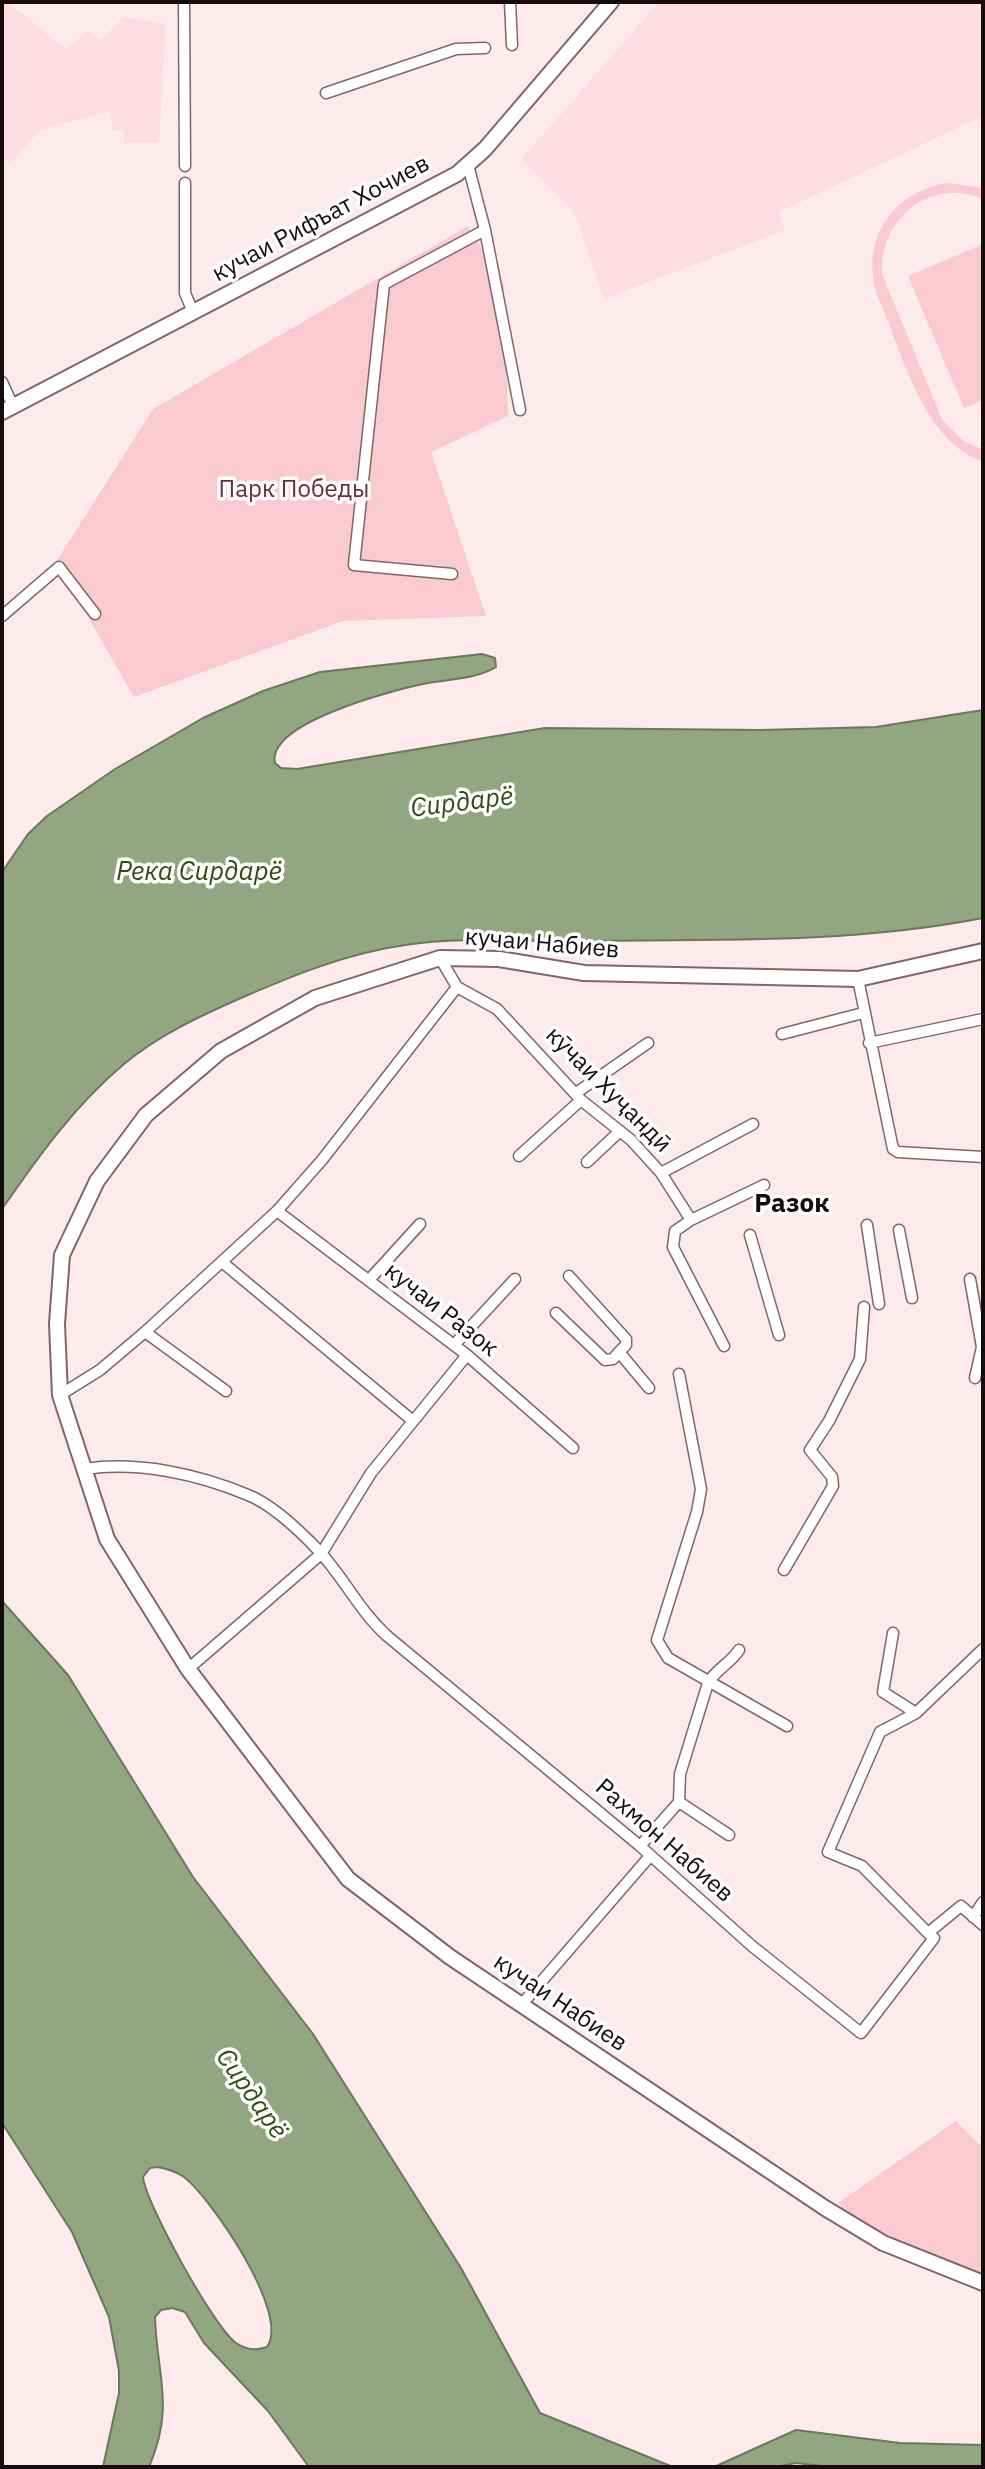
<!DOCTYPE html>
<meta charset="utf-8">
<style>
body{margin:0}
#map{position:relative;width:985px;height:2469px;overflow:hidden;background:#fdeaec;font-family:"IBM Plex Sans",sans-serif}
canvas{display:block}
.frame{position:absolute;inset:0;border:4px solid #160c0e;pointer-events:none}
</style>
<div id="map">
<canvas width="985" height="2469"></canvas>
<div class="frame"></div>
</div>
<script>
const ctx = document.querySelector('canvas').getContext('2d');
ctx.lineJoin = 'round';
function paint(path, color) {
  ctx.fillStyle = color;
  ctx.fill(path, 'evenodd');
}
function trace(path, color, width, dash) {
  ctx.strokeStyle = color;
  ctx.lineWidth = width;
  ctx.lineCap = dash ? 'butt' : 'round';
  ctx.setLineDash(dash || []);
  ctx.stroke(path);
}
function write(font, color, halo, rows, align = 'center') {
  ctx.font = font + ' "IBM Plex Sans",sans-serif';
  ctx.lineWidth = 7;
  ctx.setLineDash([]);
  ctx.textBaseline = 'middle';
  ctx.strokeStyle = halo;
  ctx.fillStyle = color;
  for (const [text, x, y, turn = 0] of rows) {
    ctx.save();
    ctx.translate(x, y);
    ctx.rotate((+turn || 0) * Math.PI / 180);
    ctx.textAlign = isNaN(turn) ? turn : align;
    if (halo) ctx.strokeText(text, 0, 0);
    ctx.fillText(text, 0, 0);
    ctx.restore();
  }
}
paint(new Path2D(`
 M 2,2 L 7,2 L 66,49 L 89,30 L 101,40 L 124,17 L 166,24 L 159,143 L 124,143 L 124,131 L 112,130 L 111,111 L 40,130 L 11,163 L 2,156 Z
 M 659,2 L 983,2 L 983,116 L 779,212 L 785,230 L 604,299 L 574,212 L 521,160 Z`), '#fddde1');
paint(new Path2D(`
 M 949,183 L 983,188 L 983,199 C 930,176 879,220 882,274 L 942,419 L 962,440 L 983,450 L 983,461 C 924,444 901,350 878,297 C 859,242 891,191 949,183 Z
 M 468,226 L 504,285 L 508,416 L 431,452 L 486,616 L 343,621 L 134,697 L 56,562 L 153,409 Z
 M 983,244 L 983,400 L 964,408 L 908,276 Z
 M 956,2121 L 979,2144 L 983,2144 L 983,2274 C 935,2256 873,2243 838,2203 Z`), '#f9cad0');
const water = new Path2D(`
 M 482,654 L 495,658 L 496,667 C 475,680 446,679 423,684 C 394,690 266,723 275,763 L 281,768 L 297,769 L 545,728 L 760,730 L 876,727 L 983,710 L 983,918 C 845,945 702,939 562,941 C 510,941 457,937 405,945 C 348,953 294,975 241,998 C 200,1016 159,1035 124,1064 C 75,1105 38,1157 2,1209 L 2,872 L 28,834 L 47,816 L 115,769 L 203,718 L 263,691 L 320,672 Z
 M 2,1601 L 68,1675 L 193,1877 L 313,2034 L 461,2268 L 540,2413 L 673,2467 L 309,2467 L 268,2411 L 204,2343 L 185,2312 L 172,2308 L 161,2310 L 155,2317 C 157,2378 175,2406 149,2467 L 103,2467 L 119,2393 L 119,2371 L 109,2317 L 72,2232 L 2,2123 ZM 158,2167 C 167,2169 176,2171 184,2177 C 211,2198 291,2314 267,2347 C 256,2351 245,2349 236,2343 C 215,2329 145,2202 143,2177 L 150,2168 Z
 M 796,2430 L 900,2443 L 983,2445 L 983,2467 L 831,2467 L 796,2463 L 776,2467 L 714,2467 Z`);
paint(water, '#91a681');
trace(water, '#6c785e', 2);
const minor = new Path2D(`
 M 184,2 L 185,166
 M 510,2 L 512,45
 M 326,93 L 456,49 L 485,48
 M 185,183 L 185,293 L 193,312
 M 485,230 L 520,410
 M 2,382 L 13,406
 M 452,574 L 354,565 L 384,284 L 485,230 L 468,165
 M 2,616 L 59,567 L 95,614
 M 440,958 L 457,987 L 497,1009 L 581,1100 L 631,1140 L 661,1173 L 691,1220 L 675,1231 L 673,1247 L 724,1346
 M 858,979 L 893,1149 L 898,1152 L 983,1157
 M 782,1034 L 863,1013
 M 869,1043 L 983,1019
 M 576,1093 L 648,1043
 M 519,1156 L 581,1100
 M 587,1162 L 620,1131
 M 661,1173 L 753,1124
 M 277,1211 L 467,1355 L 573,1448
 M 691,1220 L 764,1185
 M 867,1225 L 879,1304
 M 899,1230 L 912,1298
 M 750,1235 L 779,1335
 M 222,1262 L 413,1421
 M 569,1276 L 626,1339 L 626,1345 L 619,1352
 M 970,1279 L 982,1347 L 975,1378
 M 369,1280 L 420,1224
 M 556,1313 L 605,1360 L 613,1359 L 619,1352 L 649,1388
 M 145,1332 L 226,1391
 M 454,1345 L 515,1279
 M 679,1374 L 701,1489 L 697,1512 L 657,1640 L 668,1658 L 787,1726
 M 60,1395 L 100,1370 L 145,1332 L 277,1211 L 322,1160 L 457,987
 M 85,1469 C 138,1461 198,1474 248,1495 C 273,1505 300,1531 319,1551 C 344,1578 359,1610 386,1635 L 640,1846 L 752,1946 L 861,2033 L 934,1938 L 928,1933
 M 784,1570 L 833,1486 L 832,1477 L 810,1450 L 829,1421 L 860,1359 L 864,1307
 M 893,1633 L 883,1692 L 916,1713
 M 983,1649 L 916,1713 L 880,1732 L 828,1852 L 862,1866 L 928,1933 L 961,1906 L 983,1925
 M 188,1669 L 321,1554 L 371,1473 L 467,1355
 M 679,1802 L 729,1835
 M 640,1846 L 679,1802 L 680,1774 L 708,1683 C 716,1669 730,1664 739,1650
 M 973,1917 L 983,1902
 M 522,2004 L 650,1856`);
const secondary = new Path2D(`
 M 2,412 L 457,174 L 485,149 L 611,2
 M 983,951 L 858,979 L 584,973 L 499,959 L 440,958 L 315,998 L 221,1051 L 146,1115 L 97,1181 L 62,1255 L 57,1324 L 60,1395 L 107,1539 L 188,1669 L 348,1879 L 450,1957 L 825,2208 L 883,2243 L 983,2283`);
trace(minor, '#816669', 13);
trace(secondary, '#816669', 18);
trace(minor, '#fff', 10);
trace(secondary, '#fff', 14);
write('24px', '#160c0e', '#fdfdfd', [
 ["кучаи Рифъат Хочиев",321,219,-28],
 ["кучаи Набиев",542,944,5],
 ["кӯчаи Хуҷандӣ",608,1090,45],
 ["кучаи Разок",441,1310,38],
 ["Рахмон Набиев",664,1841,41],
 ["кучаи Набиев",560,2003,34]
]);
write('24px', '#6a2d3a', '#fdfdfd', [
 ["Парк Победы",294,490]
]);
write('italic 26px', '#304b13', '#fdfdfd', [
 ["Сирдарё",462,803,-7],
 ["Река Сирдарё",199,872],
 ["Сирдарё",251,2094,55]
]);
write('bold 26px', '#160c0e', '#fdfdfd', [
 ["Разок",792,1204]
]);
</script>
